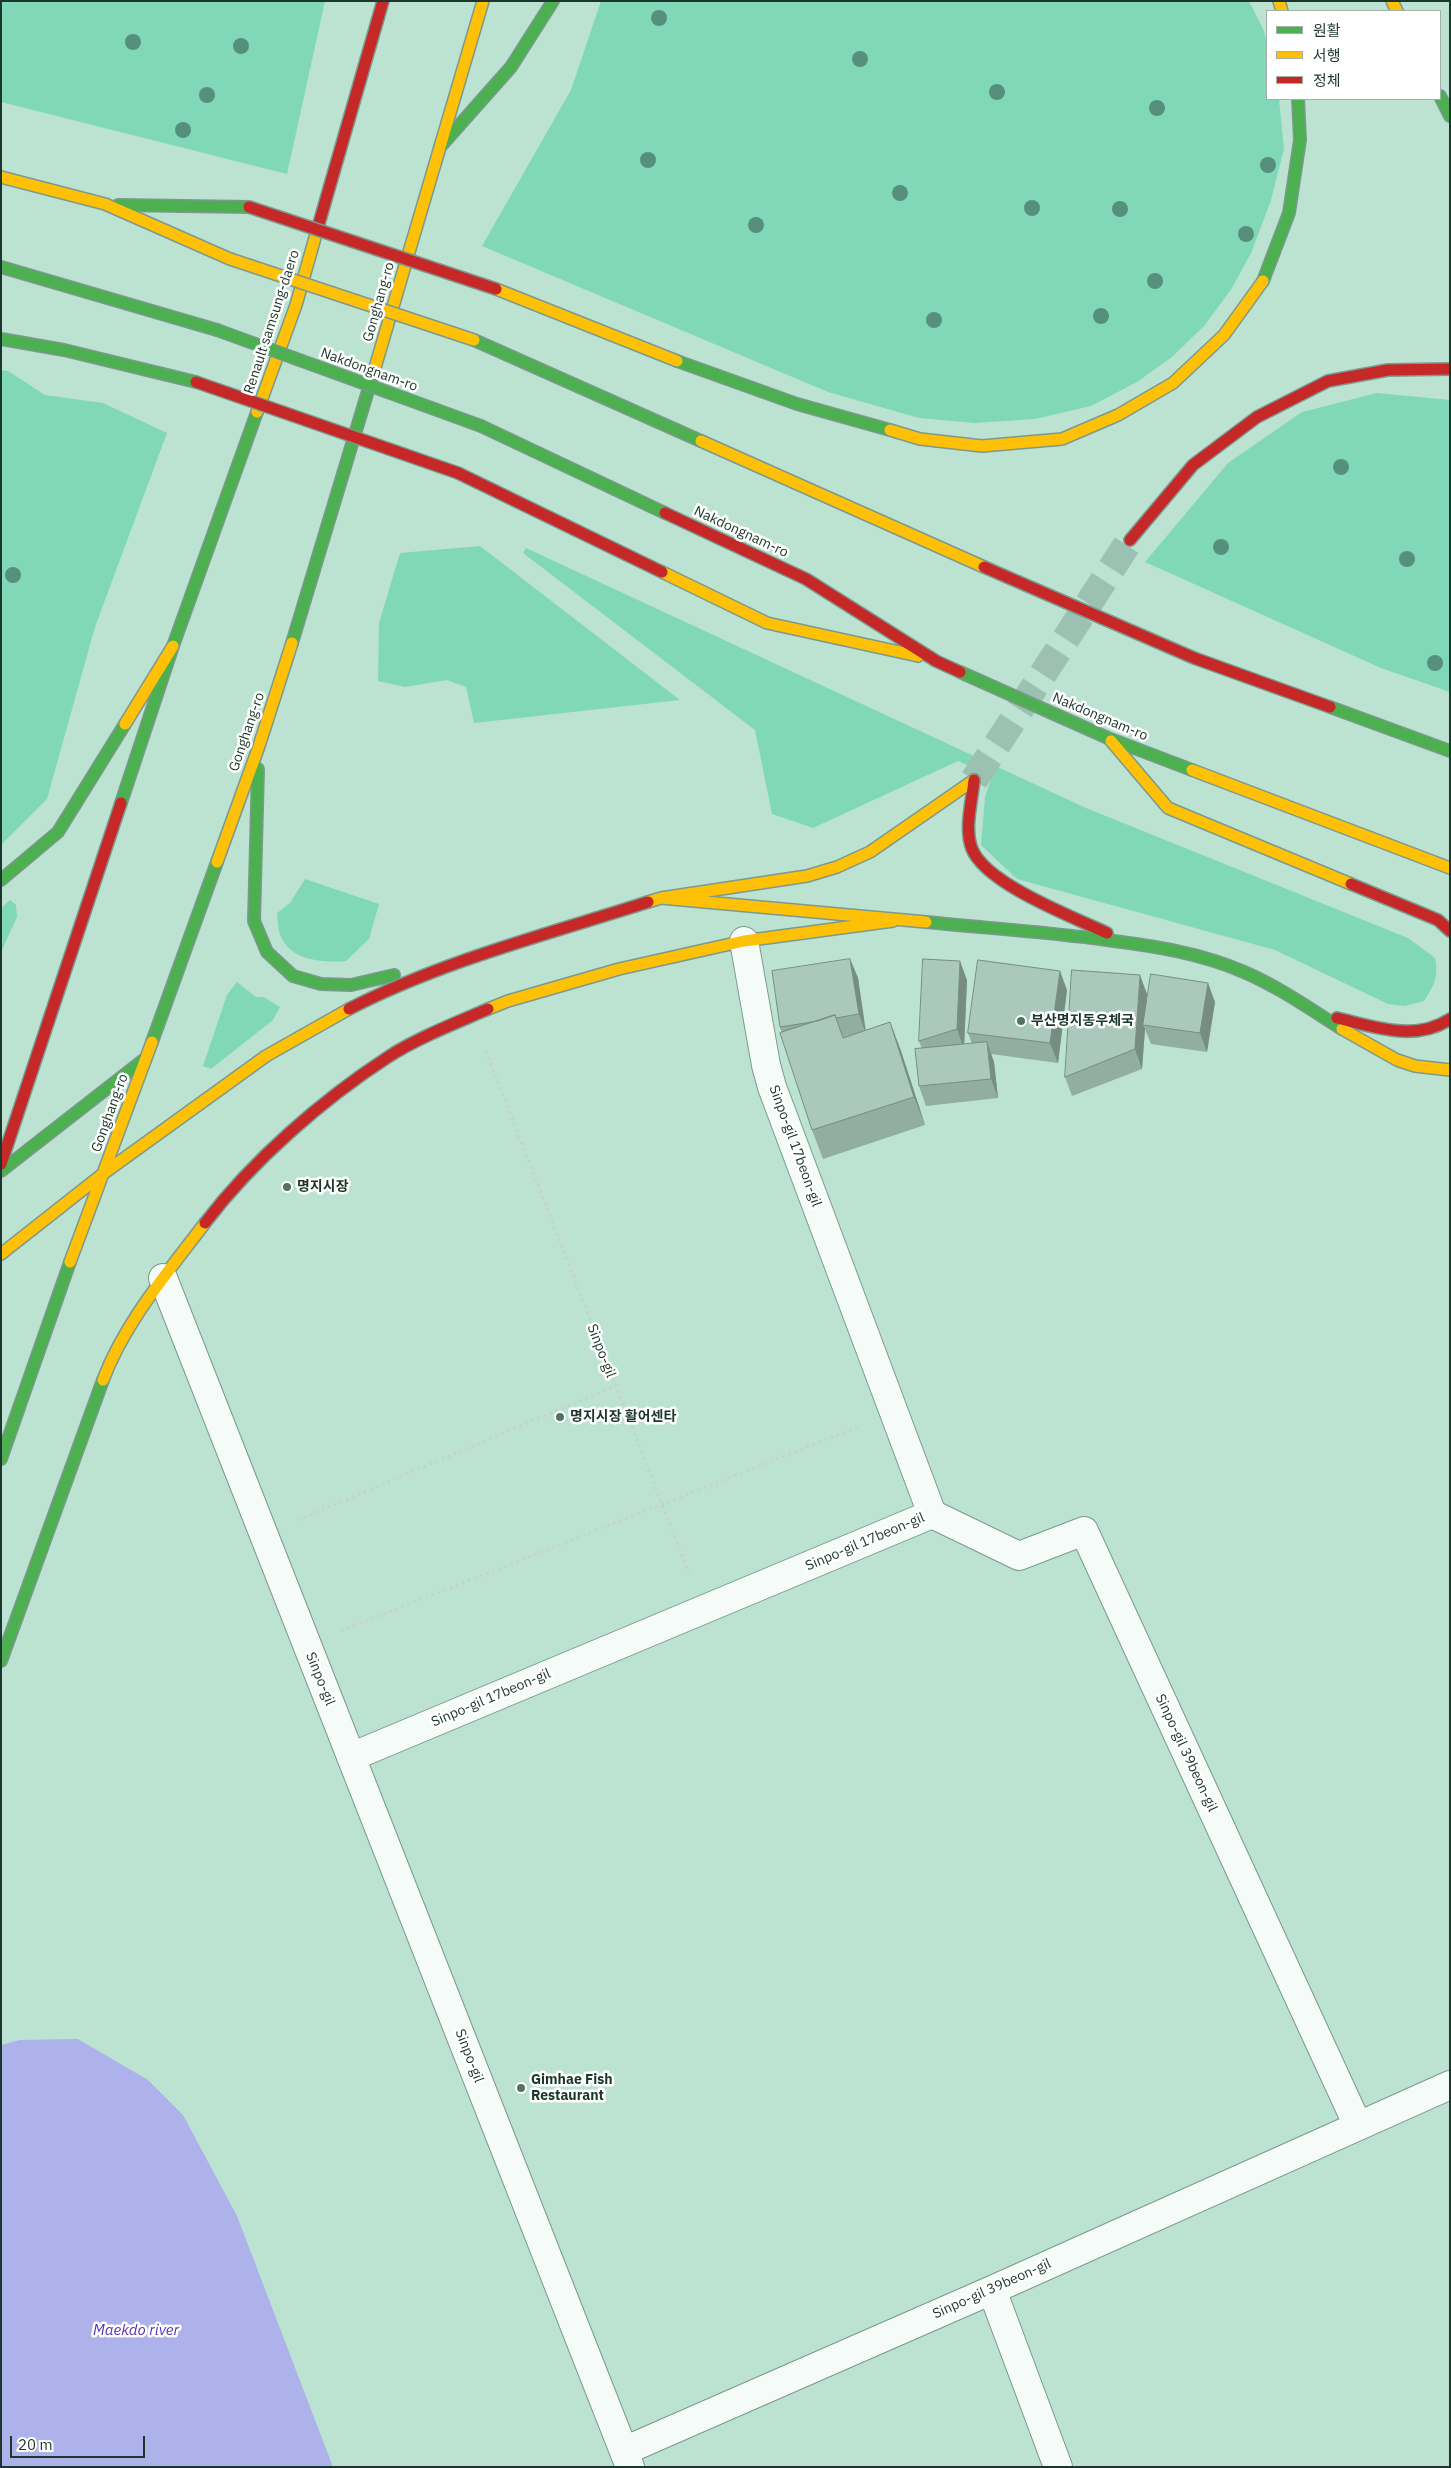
<!DOCTYPE html>
<meta charset="utf-8">
<style>
body{margin:0}
#map{position:relative;width:1451px;height:2468px;overflow:hidden;background:#bce2d2;font-family:"IBM Plex Sans","Noto Sans KR",sans-serif}
canvas{display:block}
.frame{position:absolute;inset:0;border:2px solid #1b362c;pointer-events:none}
.legend{position:absolute;left:1266px;top:10px;width:175px;height:90px;box-sizing:border-box;background:#fff;border:1px solid #a4afab;margin:0;padding:6px 9px;list-style:none;font-size:15px;color:#1b362c}
.legend li{display:flex;align-items:center;gap:10px;height:25px}
.legend b{width:25px;border:1px solid #a4afab}
.scale{position:absolute;left:10px;top:2436px;width:135px;height:22px;box-sizing:border-box;border:2px solid #1b362c;border-top:0;padding-left:6px;font-size:15px;line-height:18px;white-space:nowrap;color:#1b362c;-webkit-text-stroke:4px #fff;paint-order:stroke}
</style>
<div id="map">
<canvas width="1451" height="2468"></canvas>
<div class="frame"></div>
<ul class="legend">
<li><b style="height:6px;background:#4caf50"></b>원활</li>
<li><b style="height:6px;background:#ffc107"></b>서행</li>
<li><b style="height:6px;background:#c62828"></b>정체</li>
</ul>
<div class="scale">20 m</div>
</div>
<script>
const ctx = document.querySelector('canvas').getContext('2d');
ctx.lineJoin = 'round';
function paint(path, color) {
  ctx.fillStyle = color;
  ctx.fill(path, 'evenodd');
}
function trace(path, color, width, dash) {
  ctx.strokeStyle = color;
  ctx.lineWidth = width;
  ctx.lineCap = dash ? 'butt' : 'round';
  ctx.setLineDash(dash || []);
  ctx.stroke(path);
}
function write(font, color, halo, rows, align = 'center') {
  ctx.font = font + ' "IBM Plex Sans","Noto Sans KR",sans-serif';
  ctx.lineWidth = 5;
  ctx.setLineDash([]);
  ctx.textBaseline = 'middle';
  ctx.strokeStyle = halo;
  ctx.fillStyle = color;
  for (const [text, x, y, turn = 0] of rows) {
    ctx.save();
    ctx.translate(x, y);
    ctx.rotate((+turn || 0) * Math.PI / 180);
    ctx.textAlign = isNaN(turn) ? turn : align;
    if (halo) ctx.strokeText(text, 0, 0);
    ctx.fillText(text, 0, 0);
    ctx.restore();
  }
}
paint(new Path2D(`
 M 1,1 L 325,1 L 287,174 L 1,102 Z
 M 601,1 L 1249,1 L 1264,31 L 1267,43 L 1267,99 L 1279,99 L 1284,149 L 1271,200 L 1252,251 L 1232,288 L 1205,325 L 1172,357 L 1137,382 L 1091,406 L 1035,419 L 975,423 L 919,418 L 828,392 L 482,246 L 571,90 Z
 M 1,370 L 8,371 L 45,395 L 103,403 L 167,433 L 95,627 L 47,799 L 1,845 Z
 M 1377,393 L 1450,400 L 1450,692 L 1381,668 L 1145,562 L 1228,463 L 1302,412 Z
 M 480,546 L 680,700 L 474,723 L 466,687 L 447,680 L 405,687 L 378,681 L 379,623 L 400,553 Z
 M 526,548 L 1086,808 L 1408,938 L 1435,958 C 1439,976 1434,986 1424,1001 L 1405,1006 L 1388,1004 L 1275,950 L 1017,879 L 981,845 L 985,797 L 992,776 L 958,761 L 813,828 L 772,814 L 755,730 L 523,553 Z
 M 305,879 L 379,904 L 369,939 L 346,961 C 324,963 292,961 281,937 C 278,931 278,921 277,913 L 290,903 Z
 M 10,900 L 16,905 L 17,917 L 1,952 L 1,908 Z
 M 237,982 L 256,997 L 264,997 L 280,1007 L 273,1020 L 211,1069 L 203,1066 L 227,995 Z`), '#81d8b9');
paint(new Path2D(`
 M 78,2039 L 148,2080 L 183,2115 L 237,2216 L 333,2467 L 1,2467 L 1,2045 L 20,2040 Z`), '#adb2ea');
trace(new Path2D(`
 M 974,780 L 1130,540`), '#9cc0b1', 28, [28, 14]);
const street = new Path2D(`
 M 163,1278 L 630,2467
 M 932,1514 L 1019,1556 L 1084,1531 L 1358,2126
 M 351,1757 L 932,1514 L 772,1087 L 766,1065 L 744,941
 M 992,2290 L 1058,2467
 M 624,2451 L 992,2290 L 1450,2085`);
const fast = new Path2D(`
 M 1440,96 L 1450,116
 M 440,147 L 511,67 L 553,1
 M 118,205 L 249,207
 M 1,267 L 217,330
 M 1263,281 L 1289,213 L 1300,140 L 1298,99
 M 1,339 L 64,350 L 196,382
 M 474,340 L 701,441
 M 677,361 L 797,404 L 890,430
 M 481,426 L 665,513
 M 292,643 L 374,371
 M 960,672 L 1108,738 L 1192,770
 M 1330,707 L 1450,751
 M 258,769 L 254,921 L 267,952 L 293,976 L 321,984 L 351,985 L 394,975
 M 121,803 L 173,646 L 257,412
 M 1,880 L 58,832 L 125,724
 M 926,922 C 986,928 1047,932 1107,940 C 1153,946 1201,953 1244,972 C 1279,987 1310,1009 1342,1029
 M 152,1042 L 217,862
 M 1,1171 L 146,1058
 M 1,1459 L 70,1262
 M 1,1661 L 103,1380`);
const slow = new Path2D(`
 M 1279,1 L 1282,11
 M 1392,1 L 1397,11
 M 1,177 L 105,204 L 230,259
 M 496,289 L 677,361
 M 374,371 L 483,1
 M 257,412 L 296,305 L 318,227
 M 890,430 L 920,439 L 982,446 L 1062,439 L 1118,415 L 1173,383 L 1224,335 L 1263,281
 M 701,441 L 984,567
 M 662,572 L 767,623 L 918,656
 M 125,724 L 173,646
 M 1111,741 L 1168,808 L 1351,884
 M 1192,770 L 1450,868
 M 217,862 L 259,746 L 292,643
 M 661,898 L 926,922
 M 648,902 L 661,898 L 807,876 L 837,867 L 870,852 L 974,780
 M 488,1009 L 508,1001 L 619,969 L 744,941 L 893,921
 M 1342,1029 L 1397,1060 L 1415,1066 L 1450,1070
 M 1,1254 L 104,1173 L 266,1056 L 349,1009
 M 70,1262 L 152,1042
 M 103,1380 C 125,1322 168,1272 205,1223`);
const jam = new Path2D(`
 M 318,227 L 383,1
 M 458,473 L 662,572
 M 665,513 L 806,579 L 936,661 L 960,672
 M 1130,540 L 1193,465 L 1257,417 L 1328,381 L 1388,370 L 1450,369
 M 984,567 L 1194,658 L 1330,707
 M 974,780 C 972,801 964,829 972,849 C 986,884 1073,917 1107,933
 M 1351,884 L 1438,920 L 1450,931
 M 349,1009 C 442,961 548,934 648,902
 M 1337,1018 C 1375,1027 1415,1042 1450,1019
 M 1,1164 L 121,803
 M 205,1223 C 253,1160 322,1100 388,1057 C 415,1039 458,1022 488,1009`);
trace(street, '#7b998d', 30);
trace(fast, '#7b998d', 14);
trace(slow, '#7b998d', 14);
trace(jam, '#7b998d', 14);
trace(new Path2D(`
 M 486,1051 L 689,1574
 M 298,1520 L 615,1386
 M 341,1631 L 858,1427`), '#c6d2cd', 3, [2.5, 4]);
trace(street, '#f5fbf8', 28);
trace(fast, '#4caf50', 11);
trace(slow, '#ffc107', 11);
trace(jam, '#c62828', 11);
const fastBridge = new Path2D(`
 M 217,330 L 481,426`);
const slowBridge = new Path2D(`
 M 230,259 L 474,340`);
const jamBridge = new Path2D(`
 M 249,207 L 496,289
 M 196,382 L 458,473`);
trace(fastBridge, '#7b998d', 14, []);
trace(slowBridge, '#7b998d', 14, []);
trace(jamBridge, '#7b998d', 14, []);
trace(fastBridge, '#4caf50', 11);
trace(slowBridge, '#ffc107', 11);
trace(jamBridge, '#c62828', 11);
ctx.fillStyle = '#56907d';
for (const [x, y] of [
 [659,18],
 [133,42],
 [241,46],
 [860,59],
 [997,92],
 [207,95],
 [1157,108],
 [183,130],
 [648,160],
 [1268,165],
 [900,193],
 [1032,208],
 [1120,209],
 [756,225],
 [1246,234],
 [1155,281],
 [1101,316],
 [934,320],
 [1341,467],
 [1221,547],
 [1407,559],
 [13,575],
 [1435,663]
]) {
  ctx.beginPath();
  ctx.arc(x, y, 8, 0, 2 * Math.PI);
  ctx.fill();
}
paint(new Path2D(`
 M 850,959 L 858,978 L 866,1031 L 890,1022 L 901,1051 L 925,1125 L 823,1159 L 812,1130 L 780,1027 Z
 M 967,980 L 964,1045 L 972,1044 L 968,1033 L 1067,990 L 1058,1063 L 991,1054 L 994,1062 L 998,1098 L 926,1106 L 919,1086 L 922,1049 L 919,1041 Z
 M 1147,994 L 1147,1001 L 1215,1002 L 1207,1052 L 1151,1044 L 1145,1029 L 1142,1069 L 1072,1096 L 1065,1077 Z`), '#92ada2');
paint(new Path2D(`
 M 850,959 L 858,978 L 866,1034 L 859,1014 Z
 M 960,961 L 967,980 L 964,1049 L 957,1029 Z
 M 1060,971 L 1067,990 L 1058,1063 L 1050,1043 Z
 M 1140,975 L 1147,994 L 1145,1025 L 1143,1025 L 1145,1029 L 1142,1069 L 1135,1049 Z
 M 1208,983 L 1215,1002 L 1207,1052 L 1200,1033 Z
 M 890,1022 L 901,1051 L 925,1125 L 914,1097 Z
 M 987,1042 L 994,1062 L 998,1098 L 991,1079 Z`), '#778d84');
const building = new Path2D(`
 M 850,959 L 859,1014 L 836,1018 L 835,1015 L 818,1021 L 780,1027 L 772,971 Z
 M 923,959 L 960,961 L 957,1029 L 919,1041 Z
 M 978,960 L 1060,971 L 1050,1043 L 968,1033 Z
 M 1072,970 L 1140,975 L 1135,1049 L 1065,1077 Z
 M 1151,974 L 1208,983 L 1200,1033 L 1143,1025 Z
 M 835,1015 L 843,1038 L 890,1022 L 914,1097 L 812,1130 L 780,1033 Z
 M 987,1042 L 991,1079 L 919,1086 L 915,1049 Z`);
paint(building, '#aac9bc');
trace(building, '#778d84', 1);
for (const [x, y, r, color] of [
 [1021,1021,5,"#537266"],
 [287,1187,5,"#537266"],
 [560,1417,5,"#537266"],
 [521,2088,5,"#537266"]
]) {
  const dot = new Path2D();
  dot.arc(x, y, r, 0, 2 * Math.PI);
  ctx.fillStyle = color;
  ctx.fill(dot);
  trace(dot, '#fff', 2);
}
write('14px', '#1b362c', '#fff', [
 ["Gonghang-ro",379,302,-74],
 ["Renault samsung-daero",272,322,-72],
 ["Nakdongnam-ro",369,370,20],
 ["Nakdongnam-ro",741,532,25],
 ["Nakdongnam-ro",1100,717,23],
 ["Gonghang-ro",247,732,-71],
 ["Gonghang-ro",110,1113,-70],
 ["Sinpo-gil 17beon-gil",795,1146,70],
 ["Sinpo-gil",601,1351,69],
 ["Sinpo-gil 17beon-gil",865,1542,-23],
 ["Sinpo-gil",320,1679,68],
 ["Sinpo-gil 17beon-gil",491,1698,-23],
 ["Sinpo-gil 39beon-gil",1186,1753,65],
 ["Sinpo-gil",469,2056,69],
 ["Sinpo-gil 39beon-gil",992,2289,-24]
]);
write('bold 14px', '#1b362c', '#fff', [
 ["부산명지동우체국",1031,1021],
 ["명지시장",297,1187],
 ["명지시장 활어센타",570,1417],
 ["Gimhae Fish",531,2080],
 ["Restaurant",531,2096]
], 'left');
write('italic 15px', '#5334b0', '#fff', [
 ["Maekdo river",136,2331]
]);
</script>
